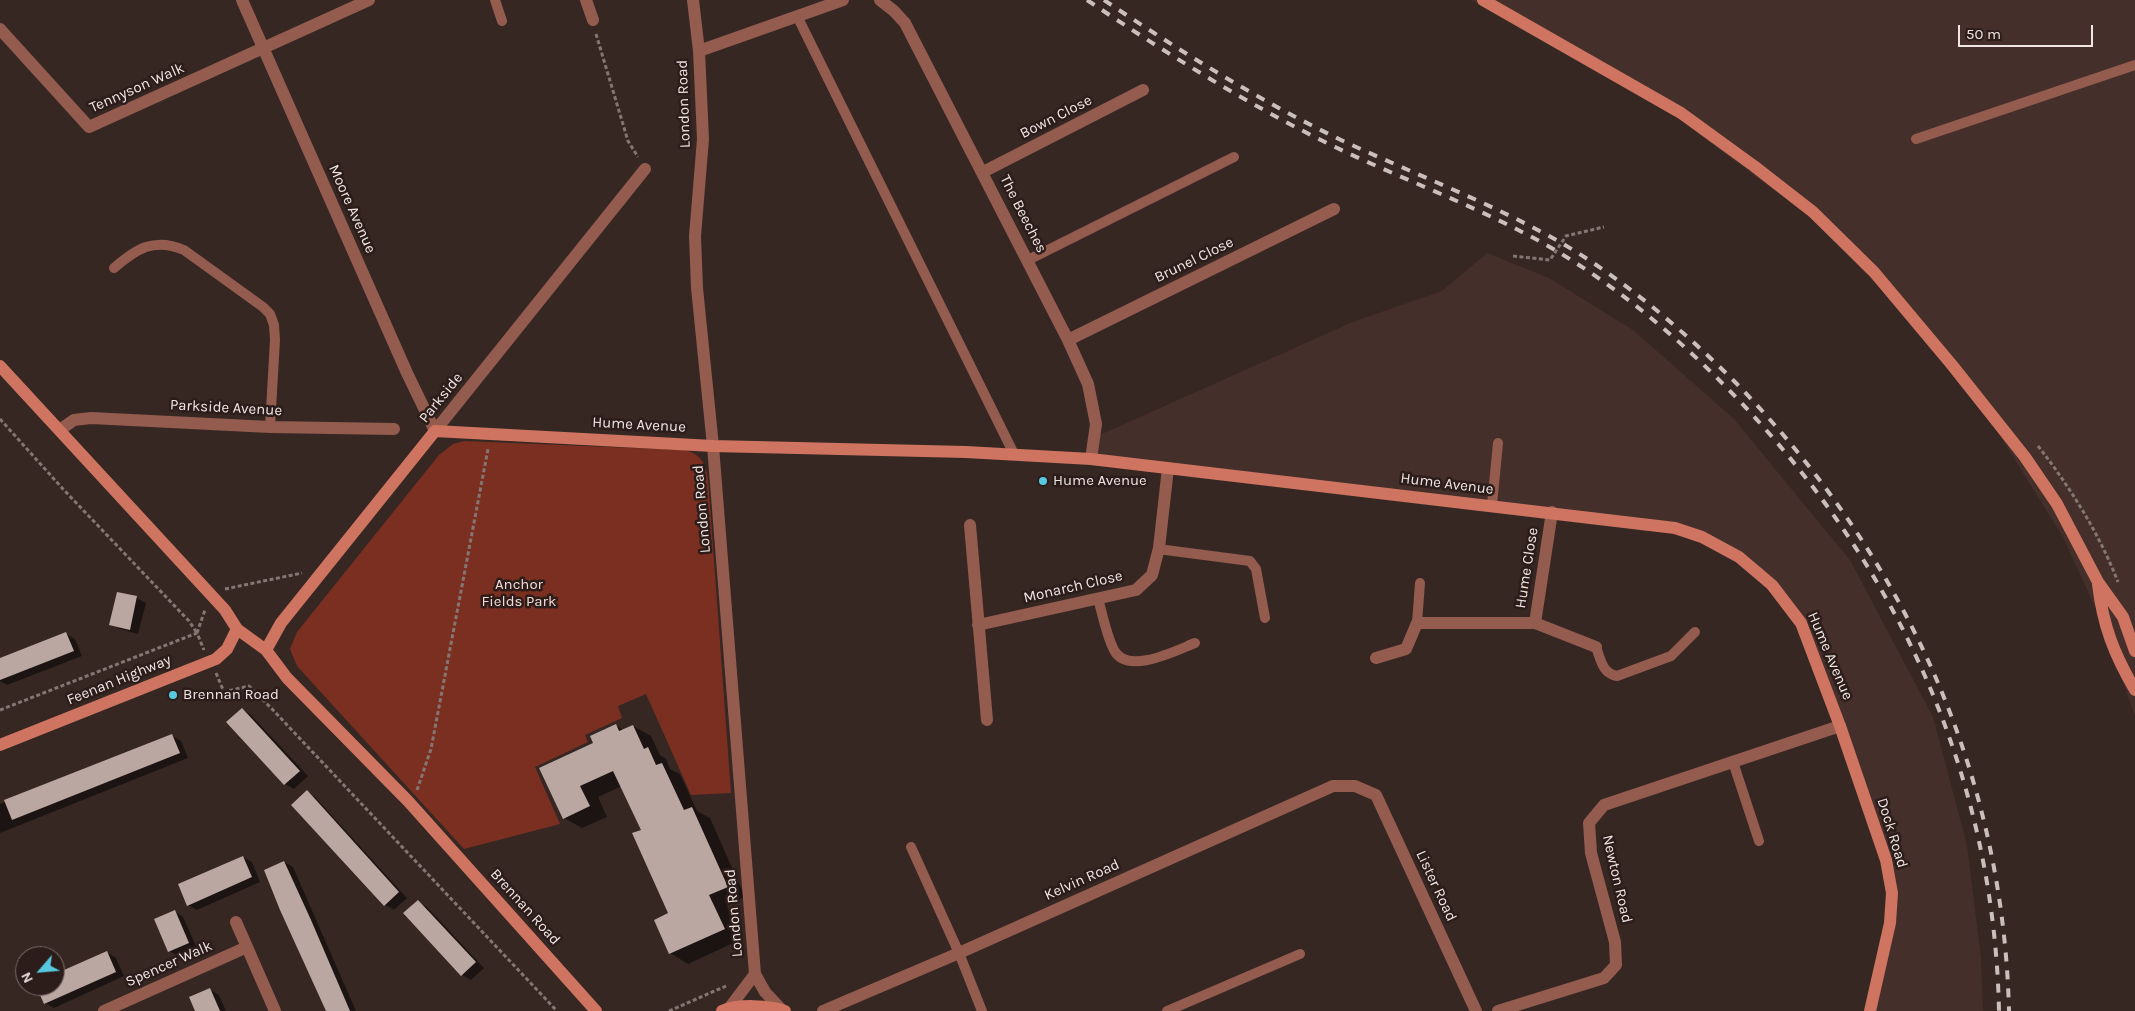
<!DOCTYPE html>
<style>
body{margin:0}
#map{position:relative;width:2135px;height:1011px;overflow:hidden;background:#362723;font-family:Karla,sans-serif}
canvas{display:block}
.north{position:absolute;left:15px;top:946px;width:50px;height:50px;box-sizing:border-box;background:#2c1d1a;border:1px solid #7a6d6a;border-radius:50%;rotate:243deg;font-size:14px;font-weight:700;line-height:20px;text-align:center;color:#efe5e2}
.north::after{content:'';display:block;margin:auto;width:18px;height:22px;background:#56c9e0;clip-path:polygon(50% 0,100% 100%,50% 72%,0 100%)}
.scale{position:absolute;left:1958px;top:25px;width:135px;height:22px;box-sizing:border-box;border:2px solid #efe5e2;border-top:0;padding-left:6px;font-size:15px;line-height:18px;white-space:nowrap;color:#efe5e2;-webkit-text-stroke:4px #2c1d1a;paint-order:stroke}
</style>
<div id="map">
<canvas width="2135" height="1011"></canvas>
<div class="north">N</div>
<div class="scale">50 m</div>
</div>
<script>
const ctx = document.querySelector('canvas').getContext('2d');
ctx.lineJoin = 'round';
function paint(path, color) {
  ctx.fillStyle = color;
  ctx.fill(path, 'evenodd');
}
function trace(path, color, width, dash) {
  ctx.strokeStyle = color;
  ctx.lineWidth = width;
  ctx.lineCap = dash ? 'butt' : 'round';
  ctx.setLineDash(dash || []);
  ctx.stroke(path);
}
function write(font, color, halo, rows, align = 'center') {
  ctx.font = font + ' Karla,sans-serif';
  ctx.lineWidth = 5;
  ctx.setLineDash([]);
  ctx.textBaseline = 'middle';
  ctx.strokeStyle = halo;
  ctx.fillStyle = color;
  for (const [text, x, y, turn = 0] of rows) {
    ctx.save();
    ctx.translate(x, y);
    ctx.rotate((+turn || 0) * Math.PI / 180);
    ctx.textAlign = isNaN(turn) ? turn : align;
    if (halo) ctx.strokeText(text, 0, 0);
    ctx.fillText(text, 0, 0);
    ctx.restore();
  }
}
paint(new Path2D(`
 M 1471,0 L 2135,0 L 2135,716 L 2099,616 L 2063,537 L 1977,399 L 1926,335 L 1811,218 L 1676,117 Z
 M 1487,253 L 1549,278 L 1633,330 L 1733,418 L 1850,560 L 1933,717 L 1967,845 L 1981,959 L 1983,1011 L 1872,1011 L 1894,893 L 1803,622 L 1774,582 L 1704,534 L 1092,459 L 1095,437 L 1355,321 L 1442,291 Z`), '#442f2a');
paint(new Path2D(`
 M 464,441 L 682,450 C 700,453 705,461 708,479 L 731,793 L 691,795 L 646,694 L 618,706 L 622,718 L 585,735 L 588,742 L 535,767 L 560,824 L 464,849 L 297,666 L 290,649 L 297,632 L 439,455 L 453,444 Z`), '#7b2f21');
paint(new Path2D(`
 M 118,593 L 137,598 L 146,603 L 138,634 L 120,629 L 111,624 Z
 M 66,634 L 75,639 L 82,656 L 7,685 L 0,681 L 0,659 Z
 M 242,709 L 251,715 L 308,776 L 294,789 L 285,784 Z
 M 615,725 L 624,730 L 633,726 L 651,736 L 660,755 L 666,759 L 670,769 L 680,774 L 697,811 L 710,818 L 745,897 L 727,906 L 742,939 L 688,964 L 670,953 L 670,914 L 642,830 L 622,786 L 598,797 L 607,817 L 582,828 L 564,818 L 595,744 Z
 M 172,736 L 181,741 L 188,758 L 0,833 L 0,804 Z
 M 307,792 L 315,797 L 407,898 L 394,910 L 385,905 Z
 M 243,857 L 252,862 L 260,882 L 197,910 L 188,905 Z
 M 284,862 L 293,867 L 356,1011 L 327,1011 Z
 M 418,902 L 427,907 L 484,968 L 471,980 L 462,975 Z
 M 174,911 L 183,917 L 197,948 L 178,956 L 169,951 Z
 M 107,952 L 116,958 L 124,976 L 54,1008 L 45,1003 L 38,986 L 55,986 L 55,976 Z
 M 210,990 L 219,995 L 226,1011 L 197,1011 Z`), '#0007');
paint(new Path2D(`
 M 117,592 L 137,596 L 130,630 L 109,625 Z
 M 66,632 L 74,651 L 0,680 L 0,658 Z
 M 242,708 L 300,771 L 284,785 L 226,722 Z
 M 616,724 L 619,731 L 633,725 L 644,749 L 648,747 L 656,765 L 662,763 L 684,810 L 692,807 L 728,887 L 709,895 L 725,929 L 669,954 L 654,920 L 668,913 L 632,833 L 641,830 L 613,771 L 580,786 L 590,806 L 563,819 L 539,768 L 593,743 L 590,736 Z
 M 172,734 L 180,753 L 12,820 L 4,800 Z
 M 307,790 L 399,892 L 384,906 L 291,805 Z
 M 243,856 L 252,877 L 187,906 L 178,884 Z
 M 284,861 L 311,920 L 350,1011 L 326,1011 L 280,910 L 264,870 Z
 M 418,900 L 476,962 L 461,976 L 403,913 Z
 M 175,910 L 189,943 L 168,952 L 154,919 Z
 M 107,951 L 116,972 L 44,1004 L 36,986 L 55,986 L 55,974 Z
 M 210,988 L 220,1011 L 195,1011 L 189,997 Z`), '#bba7a2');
trace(new Path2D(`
 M 596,34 L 628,141 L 638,157
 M 1513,256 L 1550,260 L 1566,236 L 1604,227
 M 0,419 L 63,489 L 189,621 L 197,633
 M 2038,446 C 2070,487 2099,533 2118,582
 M 225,589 L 302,573
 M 197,633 L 205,610
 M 216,673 L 224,692 L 249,686 L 272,709 L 557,1011
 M 0,710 L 197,633 L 204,650
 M 417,790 L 431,749 L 488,449
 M 669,1011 L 726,986`), '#847773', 3, [4, 2.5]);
trace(new Path2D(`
 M 495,0 L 502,21
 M 797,16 L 1014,454
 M 1916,139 L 2135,65
 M 1028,260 L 1234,157
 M 114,268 C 136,249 154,237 184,250 L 263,307 L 270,314 L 274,325 L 275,340 L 270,427
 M 1492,505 L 1498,443
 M 1158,549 L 1250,561 L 1256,569 L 1265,618
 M 1098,599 C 1103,615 1106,635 1114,650 C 1127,676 1177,650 1195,643
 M 1417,623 L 1420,583
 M 1596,647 C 1601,660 1602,673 1617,676 L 1671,656 L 1695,632
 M 1733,762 L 1759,841
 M 911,847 L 959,953 L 982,1011
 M 1167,1011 L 1300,954`), '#945b4f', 10);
trace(new Path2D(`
 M 242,0 L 407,373 L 435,431 L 645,169
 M 586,0 L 593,20
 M 693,0 L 699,51 L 703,139 L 695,236 L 697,288 L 713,446 L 755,974 L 730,1007
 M 880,0 L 894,11 L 905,23 L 1068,340 L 1088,384 L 1096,424 L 1091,459
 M 0,29 L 89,127 L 369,0
 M 699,51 L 843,0
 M 983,172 L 1143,90
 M 1068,340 L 1334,209
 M 61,429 L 74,420 L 91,418 L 270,427 L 394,429
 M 1552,512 L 1535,623 L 1596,647
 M 970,525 L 987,720
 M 978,625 L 1136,590 L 1152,575 L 1159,548 L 1168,468
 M 1376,658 L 1406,649 L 1417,623 L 1535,623
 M 236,922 L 275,1011
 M 755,974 L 765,992 L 782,1010
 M 104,1011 L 247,947
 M 823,1011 L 959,953 L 1333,786 L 1355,786 L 1376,795 L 1476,1011
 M 1498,1011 L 1604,978 L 1616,965 L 1615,942 L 1591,853 L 1589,823 L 1604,805 L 1840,726`), '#945b4f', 12);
trace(new Path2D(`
 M 1483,0 L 1681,113 L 1754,166 L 1813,212 L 1874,272 L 1952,365 L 2025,457 L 2057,504 L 2098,582 L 2123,617 L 2135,651
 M 0,366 L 225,610 L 237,629 L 266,650 L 287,678 L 408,801 L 596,1011
 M 2098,584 C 2103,626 2114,654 2135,690
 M 266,650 L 281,623 L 435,431 L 713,446 L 966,452 L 1091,459 L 1675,528 L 1702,537 L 1739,557 L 1772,585 L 1801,623 L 1840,726 L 1886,860 L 1892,893 L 1890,923 L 1870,1011
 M 0,745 L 216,659 L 227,649 L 237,629
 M 722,1011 C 737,1004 770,1005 785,1011`), '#ce7461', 12);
trace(new Path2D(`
 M 1087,0 C 1166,53 1245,103 1331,145 C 1405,181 1483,208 1555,250 C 1617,287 1675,335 1725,386 C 1893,556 1994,770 1999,1011
 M 1104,0 C 1180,51 1258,100 1341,140 C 1414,174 1489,202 1558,241 C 1621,277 1683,330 1734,381 C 1902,553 2003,769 2009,1011`), '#cabfbc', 4, [9, 9]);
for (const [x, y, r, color] of [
 [1043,481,5,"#56c9e0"],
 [173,695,5,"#56c9e0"]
]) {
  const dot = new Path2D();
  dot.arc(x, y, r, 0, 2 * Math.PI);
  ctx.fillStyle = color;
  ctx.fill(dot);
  trace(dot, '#2c1d1a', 2);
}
write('15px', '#efe5e2', '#2c1d1a', [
 ["Tennyson Walk",137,88,-24],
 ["London Road",684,104,-92],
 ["Bown Close",1056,117,-27],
 ["Moore Avenue",352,209,66],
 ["The Beeches",1023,214,63],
 ["Brunel Close",1194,260,-26],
 ["Parkside",441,398,-51],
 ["Parkside Avenue",226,408,3],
 ["Hume Avenue",639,425,3],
 ["Hume Avenue",1447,484,7],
 ["London Road",702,509,-95],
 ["Hume Close",1527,568,-81],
 ["Monarch Close",1073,587,-13],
 ["Hume Avenue",1830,656,67],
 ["Feenan Highway",119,680,-22],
 ["Dock Road",1892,833,73],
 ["Newton Road",1617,879,77],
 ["Kelvin Road",1082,880,-24],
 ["Lister Road",1436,886,65],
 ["Brennan Road",525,907,48],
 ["London Road",734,913,-95],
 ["Spencer Walk",169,964,-24]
]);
write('15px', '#efe5e2', '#2c1d1a', [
 ["Hume Avenue",1053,481],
 ["Brennan Road",183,695]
], 'left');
write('15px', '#f4dbd6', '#2c1d1a', [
 ["Anchor",519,585],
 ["Fields Park",519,602]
]);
</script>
